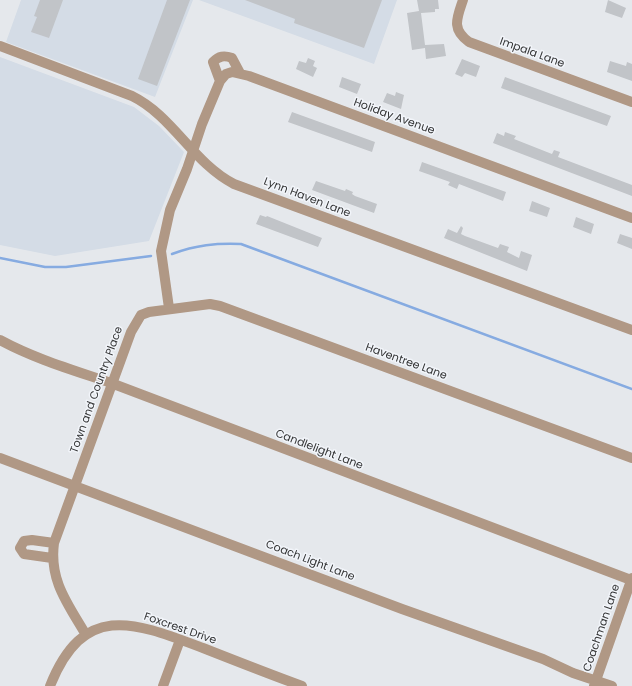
<!DOCTYPE html>
<style>
body{margin:0}
canvas{display:block;background:#e5e8ec}
</style>
<canvas width="632" height="686"></canvas>
<script>
const ctx = document.querySelector('canvas').getContext('2d');
ctx.lineJoin = 'round';
function paint(path, color) {
  ctx.fillStyle = color;
  ctx.fill(path, 'evenodd');
}
function trace(path, color, width, dash) {
  ctx.strokeStyle = color;
  ctx.lineWidth = width;
  ctx.lineCap = dash ? 'butt' : 'round';
  ctx.setLineDash(dash || []);
  ctx.stroke(path);
}
function write(font, color, halo, rows, align = 'center') {
  ctx.font = font + ' Poppins,sans-serif';
  ctx.lineWidth = 3;
  ctx.setLineDash([]);
  ctx.textBaseline = 'middle';
  ctx.strokeStyle = halo;
  ctx.fillStyle = color;
  for (const [text, x, y, turn = 0] of rows) {
    ctx.save();
    ctx.translate(x, y);
    ctx.rotate((+turn || 0) * Math.PI / 180);
    ctx.textAlign = isNaN(turn) ? turn : align;
    if (halo) ctx.strokeText(text, 0, 0);
    ctx.fillText(text, 0, 0);
    ctx.restore();
  }
}
paint(new Path2D(`
 M 21,0 L 193,0 L 155,97 L 6,42 Z
 M 199,0 L 397,0 L 374,64 Z
 M 0,57 L 134,107 L 159,126 L 184,152 L 149,241 L 55,256 L 0,245 Z`), '#d4dce6');
trace(new Path2D(`
 M 172,254 C 196,245 216,243 241,244 L 632,389
 M 0,258 L 45,267 L 66,267 L 151,256`), '#86abe1', 2.5);
paint(new Path2D(`
 M 40,0 L 63,0 L 49,38 L 31,32 L 37,17 L 34,16 Z
 M 167,0 L 190,0 L 157,86 L 138,79 Z
 M 245,0 L 382,0 L 364,48 L 294,23 L 295,19 Z
 M 417,0 L 438,0 L 439,9 L 435,9 L 435,12 L 421,13 L 425,45 L 444,44 L 446,56 L 426,59 L 425,48 L 412,50 L 407,13 L 419,11 Z
 M 608,0 L 626,8 L 622,18 L 605,12 Z
 M 308,58 L 315,61 L 313,66 L 317,68 L 313,77 L 296,69 L 299,61 L 306,63 Z
 M 462,59 L 480,66 L 476,77 L 465,73 L 462,77 L 455,74 Z
 M 610,61 L 626,66 L 627,62 L 632,64 L 632,81 L 607,72 Z
 M 342,77 L 361,84 L 357,94 L 339,87 Z
 M 505,77 L 611,116 L 607,126 L 501,88 Z
 M 396,92 L 404,95 L 401,109 L 383,102 L 387,93 L 395,96 Z
 M 292,112 L 375,142 L 372,152 L 288,122 Z
 M 505,132 L 516,136 L 514,139 L 552,154 L 554,150 L 560,152 L 558,157 L 632,185 L 632,196 L 493,143 L 497,133 L 504,136 Z
 M 422,162 L 506,192 L 503,201 L 459,184 L 457,189 L 448,185 L 450,182 L 419,171 Z
 M 316,181 L 345,191 L 346,189 L 353,192 L 352,194 L 355,196 L 377,204 L 374,213 L 312,190 Z
 M 532,201 L 550,208 L 547,217 L 529,211 Z
 M 260,215 L 266,217 L 267,216 L 322,238 L 318,247 L 256,224 Z
 M 576,217 L 594,224 L 591,234 L 573,227 Z
 M 461,226 L 463,228 L 461,234 L 465,236 L 498,248 L 500,244 L 509,247 L 507,252 L 519,258 L 521,251 L 532,255 L 527,271 L 444,238 L 448,229 L 457,233 Z
 M 620,234 L 632,238 L 632,249 L 617,243 Z`), '#c1c4c8');
trace(new Path2D(`
 M 463,0 C 457,18 451,29 469,42 L 632,102
 M 0,46 L 132,96 C 173,116 193,163 234,184 L 632,330
 M 220,81 L 213,62 C 219,56 224,55 232,58 L 240,73
 M 169,308 L 161,251 L 170,210 L 187,169 L 202,124 L 220,81 L 226,74 L 232,72 L 249,76 L 632,218
 M 0,340 C 35,359 73,370 111,383 L 631,580
 M 0,458 L 402,609 L 543,659 L 573,673 L 612,686
 M 52,558 L 24,554 L 20,548 L 24,541 L 32,540 L 54,543
 M 86,635 C 68,604 49,581 54,543 L 131,332 L 141,315 L 149,312 L 210,304 L 220,306 L 632,458
 M 50,686 C 84,601 134,622 203,648 C 236,661 269,674 302,686
 M 163,686 L 180,640
 M 594,686 L 632,578`), '#b09885', 10);
write('11px', '#333435', '#f2f5fa', [
 ["Impala Lane",532,53,20],
 ["Holiday Avenue",394,117,20],
 ["Lynn Haven Lane",307,198,21],
 ["Haventree Lane",406,362,20],
 ["Town and Country Place",97,390,-70],
 ["Candlelight Lane",319,450,21],
 ["Coach Light Lane",310,561,21],
 ["Coachman Lane",602,628,-71],
 ["Foxcrest Drive",180,629,19]
]);
</script>
